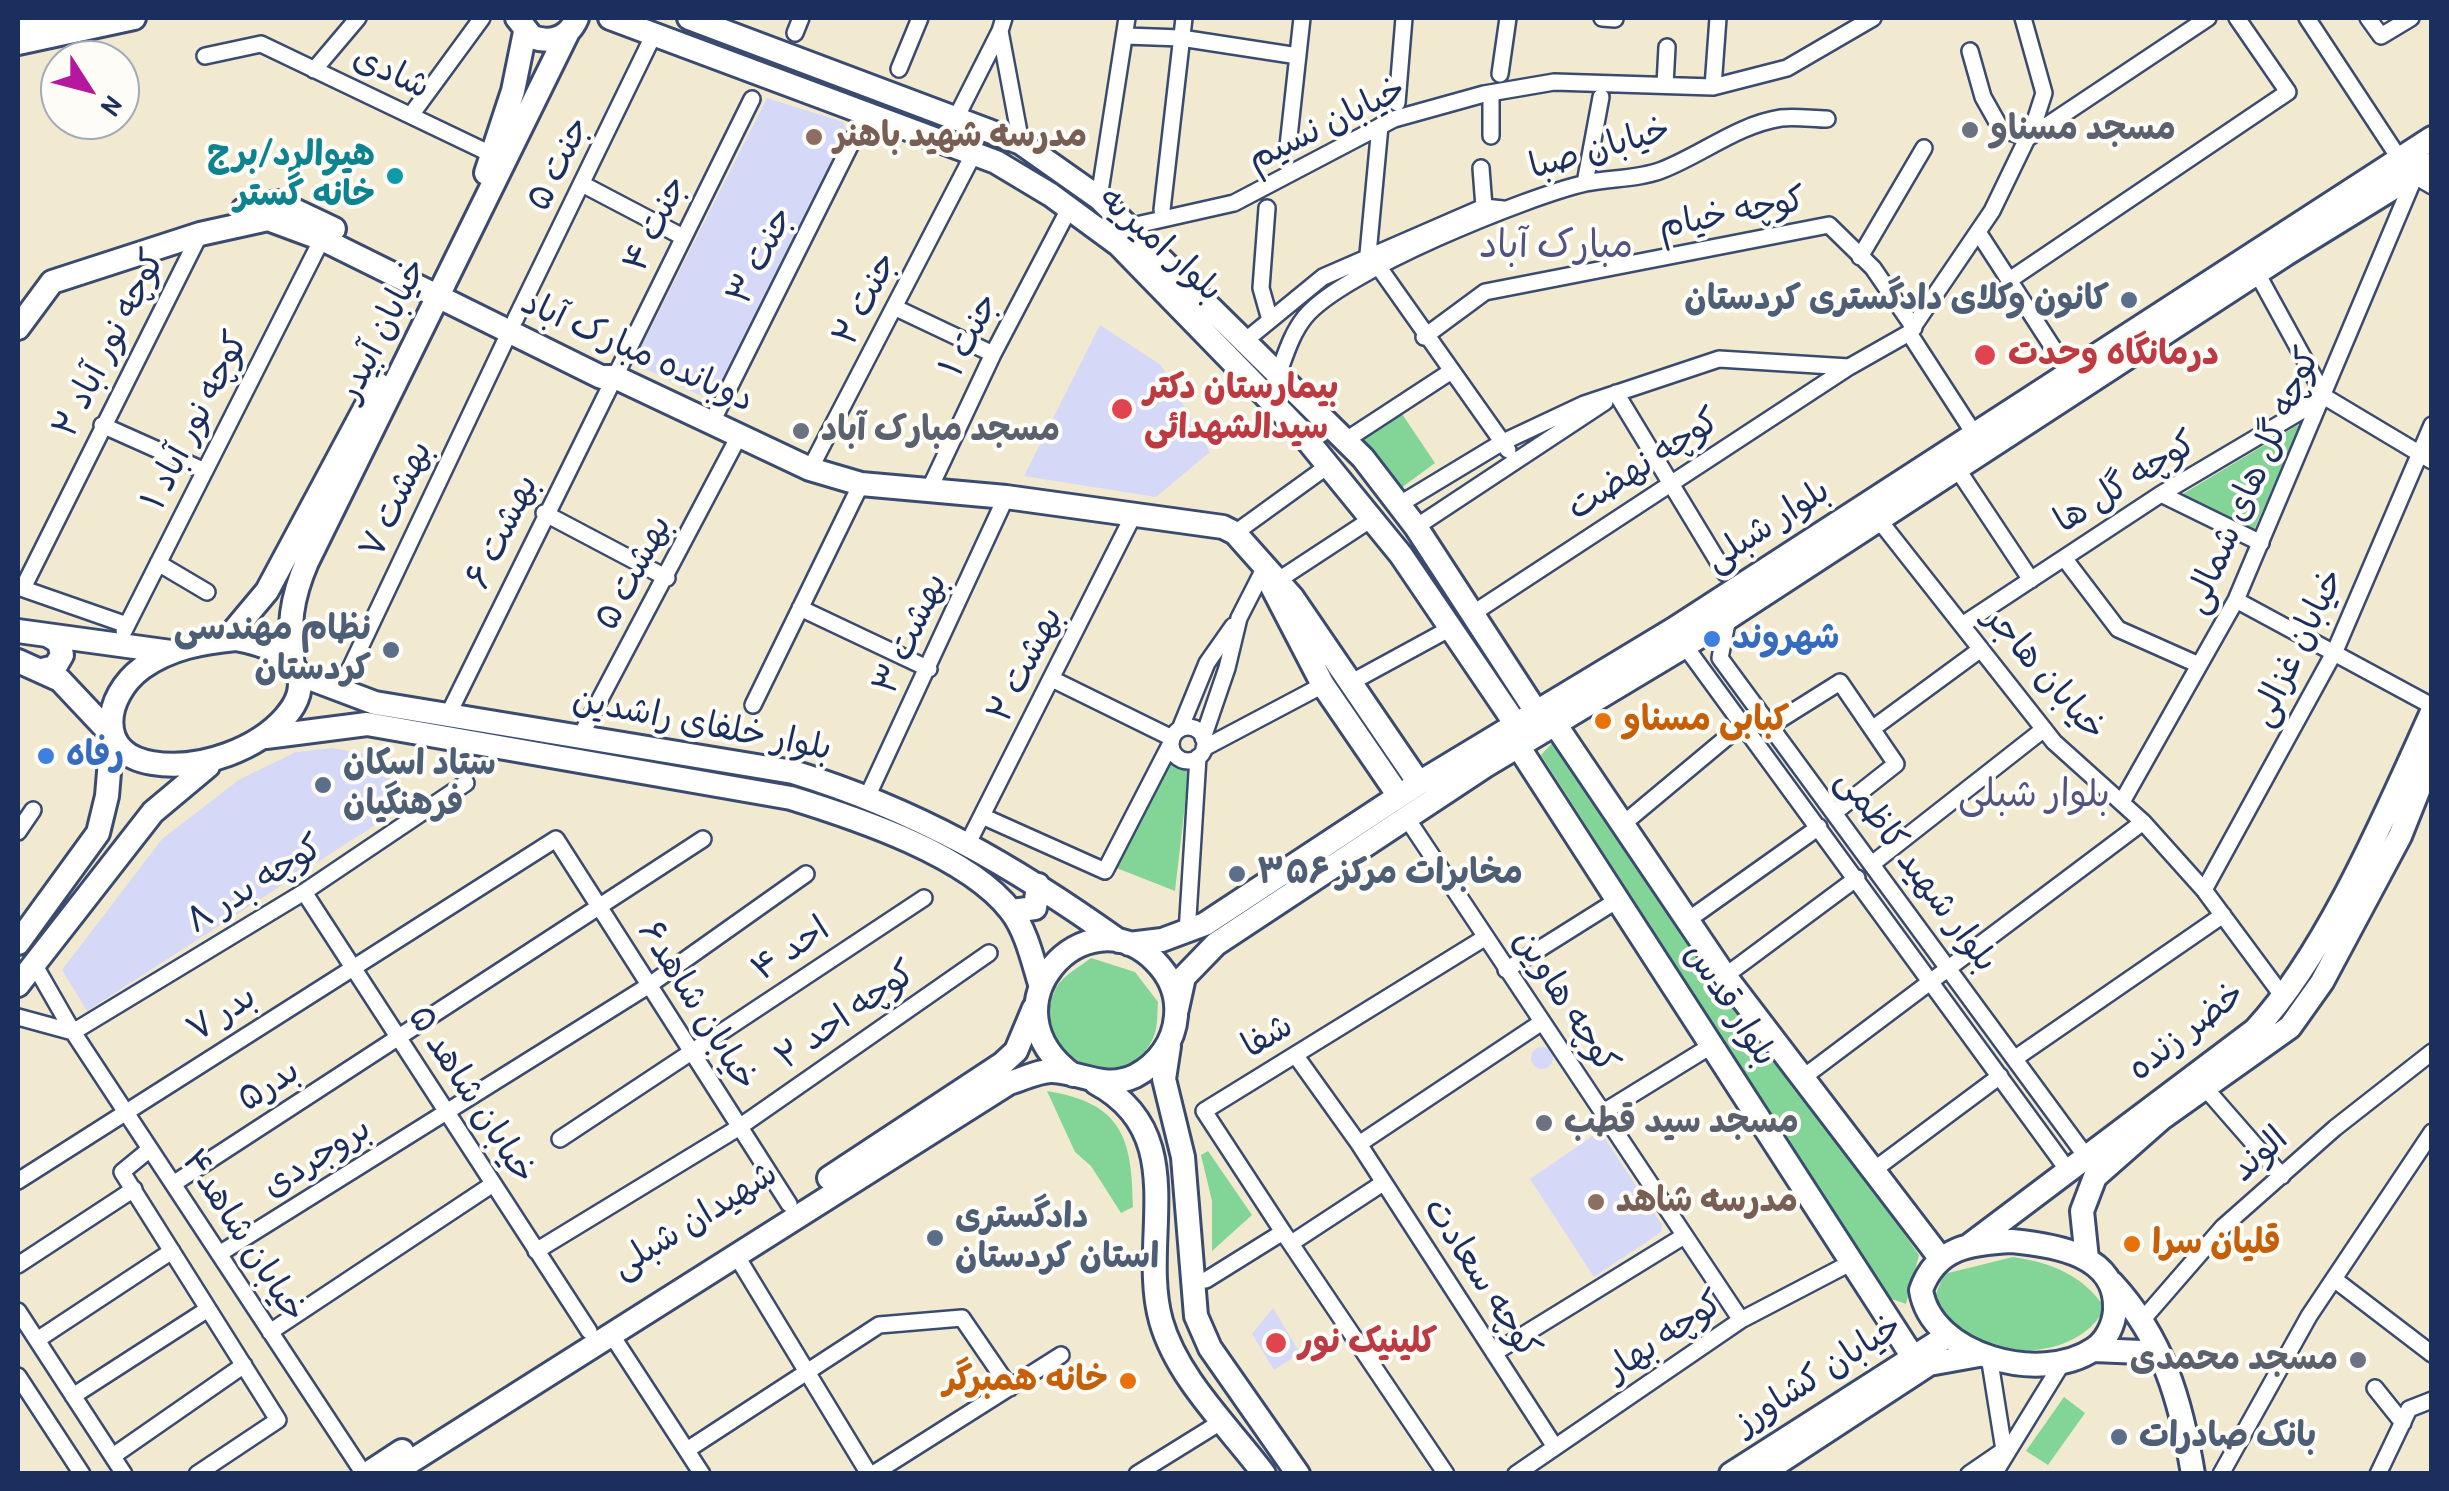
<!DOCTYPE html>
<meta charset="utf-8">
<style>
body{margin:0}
#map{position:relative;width:2449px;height:1491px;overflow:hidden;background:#f1ead1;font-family:"Patrick Hand",sans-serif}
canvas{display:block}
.frame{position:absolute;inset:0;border:20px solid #1b2f5e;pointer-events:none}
.north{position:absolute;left:40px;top:40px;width:100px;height:100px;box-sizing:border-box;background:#fdfcf7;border:2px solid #a3aaba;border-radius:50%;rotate:126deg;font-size:28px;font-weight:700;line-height:40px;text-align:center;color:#1b2f5e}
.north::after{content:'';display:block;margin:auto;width:35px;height:45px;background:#b5179e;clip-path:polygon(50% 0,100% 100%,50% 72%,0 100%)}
</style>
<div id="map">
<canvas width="2449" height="1491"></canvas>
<div class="frame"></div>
<div class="north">N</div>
</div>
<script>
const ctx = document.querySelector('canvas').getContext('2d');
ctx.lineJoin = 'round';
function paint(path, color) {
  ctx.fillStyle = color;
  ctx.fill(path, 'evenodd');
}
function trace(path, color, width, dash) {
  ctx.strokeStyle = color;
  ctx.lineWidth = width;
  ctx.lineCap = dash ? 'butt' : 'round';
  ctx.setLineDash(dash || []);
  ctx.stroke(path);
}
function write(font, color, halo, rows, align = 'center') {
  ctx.font = font + ' "Patrick Hand","Playpen Sans Arabic",sans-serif';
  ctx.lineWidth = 8;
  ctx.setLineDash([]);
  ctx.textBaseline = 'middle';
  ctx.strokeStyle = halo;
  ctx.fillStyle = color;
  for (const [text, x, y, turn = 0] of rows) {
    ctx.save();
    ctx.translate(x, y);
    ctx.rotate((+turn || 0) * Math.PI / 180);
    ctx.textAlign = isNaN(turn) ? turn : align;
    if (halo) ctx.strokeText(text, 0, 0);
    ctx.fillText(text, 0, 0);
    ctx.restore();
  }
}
paint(new Path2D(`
 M 767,98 L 843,122 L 847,132 L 712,401 L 633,363 Z
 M 1100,325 L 1161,365 L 1210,452 L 1156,497 L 1024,476 Z
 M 332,748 L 377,756 L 406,805 L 87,1011 L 62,970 L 162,839 L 240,779 L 296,752 Z
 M1531 1058a11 11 0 1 1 22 0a11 11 0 1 1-22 0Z
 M 1600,1131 L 1662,1225 L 1661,1232 L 1594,1277 L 1530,1179 Z
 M 1273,1308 L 1300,1353 L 1274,1370 L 1252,1334 Z`), '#d6d8f8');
paint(new Path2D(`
 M 1400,411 L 1435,463 L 1401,488 L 1363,438 Z
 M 2301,423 L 2251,537 L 2176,498 Z
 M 1557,738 L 1919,1255 L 1906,1304 L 1889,1298 L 1541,755 Z
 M 1169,760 L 1189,770 L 1175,891 L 1114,867 Z
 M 1091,958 L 1135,972 L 1158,1002 C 1157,1011 1158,1024 1155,1033 C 1133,1100 1020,1062 1056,988 C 1062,976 1081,966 1091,958 Z
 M 1047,1091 C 1123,1103 1132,1139 1133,1207 L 1121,1213 L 1091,1166 L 1075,1152 Z
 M 1208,1151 L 1252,1215 L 1212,1251 L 1212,1201 L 1201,1155 Z
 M 2013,1257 C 2052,1263 2083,1275 2105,1308 C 2073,1370 1958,1362 1935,1296 L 1944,1274 Z
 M 2064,1397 L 2085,1413 L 2048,1465 L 2026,1451 Z`), '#82d597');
const street = new Path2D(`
 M 1004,18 L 1000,31 L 1021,143
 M 1602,18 L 1615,19
 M 2307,18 L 2399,158
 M 2368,18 L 2381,36 L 2411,18
 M 795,33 L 801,18
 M 1126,36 L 1181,38 L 1298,56
 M 1970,51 L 1983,97 L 2001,129 L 2028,138
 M 205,56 L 261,44 L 493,155
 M 899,69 L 920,18
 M 314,70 L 358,18
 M 1500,74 L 1508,18
 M 1665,85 L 1667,47
 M 1713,87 L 1718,18
 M 1491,93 L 1491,136
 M 1397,103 L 1404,18
 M 411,115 L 482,18
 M 956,118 L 1000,31
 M 2028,138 L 2208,18
 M 1288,146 L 1302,18
 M 1481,168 L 1484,207
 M 1585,183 L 1601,97
 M 584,185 L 683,237
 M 1099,198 L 1127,18
 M 1267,208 L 1261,288 L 1270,320
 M 1162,210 L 1184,18
 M 1978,232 L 2070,374
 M 1127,233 L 1132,226 L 1234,203 L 1394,119 L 1484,94 L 1554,82 L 1713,87 L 1787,68 L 1873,18
 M 1368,254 L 1380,126
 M 1860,257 L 1924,148
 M 1378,266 L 1508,450
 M 2257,273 L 2325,397
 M 2011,279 L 2288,92 L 2237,18
 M 896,308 L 993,354
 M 515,320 L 655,32
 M 1909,333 L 1975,435
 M 1424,337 L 1485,292 L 1829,225 L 1873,268 L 1914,328
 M 1246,340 L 1323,277 L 1484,207 L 1503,209
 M 1279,372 C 1286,353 1292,333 1305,317 C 1341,272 1528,196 1586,183 C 1611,178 1639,179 1662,170 C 1703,154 1737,125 1781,118 C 1796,116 1813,119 1827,119
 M 1616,393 L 1725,573
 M 2325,397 L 2432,461
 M 711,424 L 865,116
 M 102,425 L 205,471
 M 1346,440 L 1450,372
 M 810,469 L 973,155
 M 1958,470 L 2031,580
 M 929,490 L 993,354 L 1069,209
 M 2161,494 L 2261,543
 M 1400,504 L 1501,443 L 1584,404 L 1719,359 L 1849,367 L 1909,333 L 1992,211 L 2034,124 L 2044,93 L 2023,18
 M 544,513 L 667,578
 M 1879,520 L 2054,742 L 2143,822 L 2204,890 L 2284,998
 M 1416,527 L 1605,402
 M 1235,533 L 1329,465
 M 2064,558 L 2118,629 L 2199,665
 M 158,563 L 207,592
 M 1277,581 L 1373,518
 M 18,587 L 127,625
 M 23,588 L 200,234
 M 2236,600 L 2432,706
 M 800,608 L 929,669
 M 1472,614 L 1849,367
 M 1728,618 L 1720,658 L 2085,1155
 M 1962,625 L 2161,494 L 2325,397
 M 124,631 L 322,239
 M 1685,646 L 2067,1169
 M 1054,680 L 1172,738
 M 1350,683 L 1451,628
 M 339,692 L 509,333
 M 753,705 L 861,484
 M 448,715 L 752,99
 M 1770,726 L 1840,682 L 1896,764 L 1834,813
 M1171 744a17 17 0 1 1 34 0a17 17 0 1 1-34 0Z
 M 1180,729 L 1207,663 L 1233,626
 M 1872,729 L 1981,649
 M 580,737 L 739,436
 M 1203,738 L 1227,668 L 1239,618 L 1264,569
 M 1204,748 L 1323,685
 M 868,795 L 1006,497
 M 2123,800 L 2236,600 L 2415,176 L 2432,186
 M 982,816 L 1105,871 L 1171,743
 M 1406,817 L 1741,1320
 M 1623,824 L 1744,723
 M 18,832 L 33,810
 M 968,843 L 1135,512
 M 1872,864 L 2044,729
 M 2204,890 L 2335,651 L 2432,425
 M 304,892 L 589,1331
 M 1688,920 L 1819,827
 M 1187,933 L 1198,757
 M 34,964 L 73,1032 L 364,1474
 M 1506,970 L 1619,899
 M 1725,976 L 1857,878
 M 18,1017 L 73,1032
 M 73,1032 L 304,892 L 466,783
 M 1296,1056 L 1359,1144 L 1555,1447
 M 2017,1057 L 2223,915
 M 1801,1079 L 2143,822
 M 2206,1089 L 2282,1176
 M 1602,1113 L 1714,1044
 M 560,1139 L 924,898
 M 1359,1144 L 1539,1024
 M 150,1149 L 122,1172 L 278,1420 L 197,1474
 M 1871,1172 L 2000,1076
 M 18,1181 L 556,839 L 789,1204
 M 173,1184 L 703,839
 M 1283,1232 L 1204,1111 L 1486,937
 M 1293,1242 L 1383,1183
 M 536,1251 L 738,1128 L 989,953
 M 219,1254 L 648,986 L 806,874
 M 736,1255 L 869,1474
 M 18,1265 L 134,1189
 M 2334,1279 L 2432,1354
 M 1206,1280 L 1283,1232 L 1446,1474
 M 18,1311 L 124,1474
 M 2144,1318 L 2223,1227 L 2335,1128 L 2432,1052
 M 270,1332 L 493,1184
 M 611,1334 L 702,1474
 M 37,1340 L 172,1251
 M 1494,1353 L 1684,1236
 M 1989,1356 L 2004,1450
 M 18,1376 L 82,1474
 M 2375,1388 L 2403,1423
 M 73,1396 L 208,1309
 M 687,1450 L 879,1325 L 962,1318 L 1010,1388
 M 113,1456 L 244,1365
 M 873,1474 L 1061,1355
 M 1137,1474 L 1224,1420
 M 1516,1474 L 1741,1320 L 1854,1261
 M 1969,1474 L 2004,1450
 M 1994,1474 L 2064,1360
 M 2221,1474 L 2309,1316 L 2432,1132
 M 2378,1474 L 2409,1409 L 2432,1400`);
const secondary = new Path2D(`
 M 517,18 L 532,37 C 552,44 569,37 577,18
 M 610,18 L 996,162 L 1051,195 L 1119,245 L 1299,430 L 1401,555 L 1515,723
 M 689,18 L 1021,143 L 1099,198 L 1363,458 L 1416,527 L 1535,710
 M 18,25 L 73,18
 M 18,43 L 134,18
 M 486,173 L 513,91 L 525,32
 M 243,210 L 277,202 L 334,229
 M 18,328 L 52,282 L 200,234 L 268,219 L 322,239 L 601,377 L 615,377 L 810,469 L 861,484 L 1006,497 L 1223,527 L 1235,533 L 1292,597 L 1419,783
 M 1267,577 L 1323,685 L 1399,796
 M 18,631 L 171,652
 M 236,639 C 378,665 253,780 152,763 C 95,754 104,696 142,668 C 170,648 203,642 236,639 Z
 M 226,640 L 267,591 L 378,384
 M 18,661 L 60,680 L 109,732
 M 293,667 C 288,626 291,599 307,562 L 568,32
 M 42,670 L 55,667 L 62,655 L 59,642 L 47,635
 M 298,674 L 375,703 L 793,772 C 917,810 1014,866 1119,941
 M 1555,724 L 1725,976 L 1941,1259
 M 266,737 L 367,724 L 791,798 C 856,818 968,855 1011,911 C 1026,930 1033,961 1040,984
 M 1518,746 L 1911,1354
 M 1012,911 L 1035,908 L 1038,885
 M 18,943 L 98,833 L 107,796 L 112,736
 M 1129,944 L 1162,940 L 1205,924 L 1419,783 L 1674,629 L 2432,138
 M 18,985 L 153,812 L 208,766
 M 1177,1009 L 1184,977 L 1216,944 L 1485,766 L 1685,646 L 2286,254 L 2432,164
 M 1169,1046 L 1164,1079 L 1183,1157 L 1196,1316 L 1210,1348 L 1298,1474
 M 1096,1083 C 1193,1135 1138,1239 1161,1321 C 1177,1378 1229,1427 1264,1474
 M 829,1178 L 1002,1064 L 1016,1051 L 1034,1008
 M 2012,1241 C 2053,1245 2118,1254 2115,1310 C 2114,1325 2106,1341 2094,1349 C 2041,1385 1931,1356 1921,1290 C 1936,1247 1971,1243 2012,1241 Z
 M 1971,1244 L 2255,1030 C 2328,951 2387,811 2432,712
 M 2087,1259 L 2082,1211 L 2095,1177 L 2162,1118 L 2290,1027 L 2322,982 L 2400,836 L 2432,756
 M 2112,1283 C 2163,1338 2181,1401 2193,1474
 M 2093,1350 L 2142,1352 L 2161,1362
 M 367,1474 L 402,1451
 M 391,1474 L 1009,1083 C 1023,1079 1040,1070 1053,1071 C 1083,1073 1105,1090 1135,1076 C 1158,1064 1174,1042 1176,1016 C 1178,995 1170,976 1155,961 C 1086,891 979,1007 1073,1075
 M 1731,1474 L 1947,1336
 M 1761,1474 L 1929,1364 L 1979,1355`);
trace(street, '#3b4b6f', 20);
trace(secondary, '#3b4b6f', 28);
trace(street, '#fff', 15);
trace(secondary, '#fff', 22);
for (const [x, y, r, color] of [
 [1970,130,10,"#6b7280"],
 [814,137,10,"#8d6e63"],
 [395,176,10,"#0f9aa8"],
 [2129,300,10,"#5c6f8a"],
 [1985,355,12,"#e0444e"],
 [1122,409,12,"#e0444e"],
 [801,431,10,"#6b7280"],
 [1712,639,10,"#3f7fe0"],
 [391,650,10,"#5c6f8a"],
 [1603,721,10,"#e8710a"],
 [46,756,10,"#3f7fe0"],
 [323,785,10,"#5c6f8a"],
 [1237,874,10,"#5c6f8a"],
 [1544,1123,10,"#6b7280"],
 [1596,1202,10,"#8d6e63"],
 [935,1238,10,"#5c6f8a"],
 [2132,1244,10,"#e8710a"],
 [1276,1343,12,"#e0444e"],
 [2358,1360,10,"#6b7280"],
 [1128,1381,10,"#e8710a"],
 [2119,1437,10,"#5c6f8a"]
]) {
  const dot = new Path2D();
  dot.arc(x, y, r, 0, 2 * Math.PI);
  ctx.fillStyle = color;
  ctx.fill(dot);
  trace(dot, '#fdfcf7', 4);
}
write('35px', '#1b2f5e', '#fdfcf7', [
 ["شادی",391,73,25],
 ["خیابان نسیم",1327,125,-26],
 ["خیابان صبا",1600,149,-16],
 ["جنت ۵",559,164,-64],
 ["کوچه خیام",1732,214,-11],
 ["جنت ۴",656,224,-64],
 ["بلوار امیریه",1160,245,42],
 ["جنت ۳",761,256,-63],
 ["جنت ۲",866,299,-63],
 ["خیابان آبیدر",383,330,-63],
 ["جنت ۱",970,335,-63],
 ["کوچه نور آباد ۲",110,344,-63],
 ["دوبانده مبارک آباد",637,352,24],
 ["کوچه نور آباد ۱",196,421,-63],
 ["کوچه نهضت",1644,465,-33],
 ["کوچه گل های شمالی",2253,481,-66],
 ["کوچه گل ها",2126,483,-32],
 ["بهشت ۷",397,500,-65],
 ["بلوار شبلی",1768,526,-33],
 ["بهشت ۶",503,532,-64],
 ["بهشت ۵",634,573,-62],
 ["بهشت ۳",911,634,-65],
 ["خیابان غزالی",2298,648,-64],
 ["بهشت ۲",1026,665,-63],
 ["خیابان هاجر",2044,674,49],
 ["بلوار خلفای راشدین",702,725,11],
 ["بلوار شهید کاظمی",1916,871,53],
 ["کوچه بدر ۸",255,885,-32],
 ["احد ۴",791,950,-34],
 ["کوچه هاوین",1565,1002,57],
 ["بلوار قدس",1730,1005,57],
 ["خیابان شاهد۶",697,1006,58],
 ["بدر ۷",222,1014,-33],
 ["کوچه احد ۲",846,1016,-35],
 ["خضر زنده",2187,1032,-38],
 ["شفا",1268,1037,-31],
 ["بدر۵",269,1086,-33],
 ["خیابان شاهد ۵",471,1095,57],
 ["الوند",2260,1155,-42],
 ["بروجردی",317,1158,-32],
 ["شهیدان شبلی",695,1221,-32],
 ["خیابان شاهد۴",243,1236,57],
 ["کوچه سعادت",1481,1279,57],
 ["کوچه بهار",1665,1337,-34],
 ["خیابان کشاورز",1819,1375,-33]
]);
write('bold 35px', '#5b616d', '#fdfcf7', [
 ["مسجد مسناو",1990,130],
 ["مسجد مبارک آباد",821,431],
 ["مسجد سید قطب",1564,1123],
 ["مسجد محمدی",2338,1360,"right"]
], 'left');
write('bold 35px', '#785e54', '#fdfcf7', [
 ["مدرسه شهید باهنر",834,137],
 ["مدرسه شاهد",1616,1202]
], 'left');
write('bold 35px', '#0d838f', '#fdfcf7', [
 ["هیوالرد/برج",375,156],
 ["خانه گستر",375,196]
], 'right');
write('bold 35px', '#4e5e75', '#fdfcf7', [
 ["کانون وکلای دادگستری کردستان",2109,300,"right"],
 ["نظام مهندسی",371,630,"right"],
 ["کردستان",371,670,"right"],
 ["ستاد اسکان",343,765],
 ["فرهنگیان",343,805],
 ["مخابرات مرکز ۳۵۶",1257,874],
 ["دادگستری",955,1218],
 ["استان کردستان",955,1258],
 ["بانک صادرات",2139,1437]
], 'left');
write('bold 35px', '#be3a42', '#fdfcf7', [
 ["درمانگاه وحدت",2008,355],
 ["بیمارستان دکتر",1144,389],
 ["سیدالشهدائی",1144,429],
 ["کلینیک نور",1298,1343]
], 'left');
write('bold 35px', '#366cbe', '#fdfcf7', [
 ["شهروند",1732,639],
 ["رفاه",66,756]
], 'left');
write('bold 35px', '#c56008', '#fdfcf7', [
 ["کبابی مسناو",1623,721],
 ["قلیان سرا",2152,1244],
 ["خانه همبرگر",1108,1381,"right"]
], 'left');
write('38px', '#535382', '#fdfcf7', [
 ["مبارک آباد",1556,247],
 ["بلوار شبلی",2034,796]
]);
</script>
